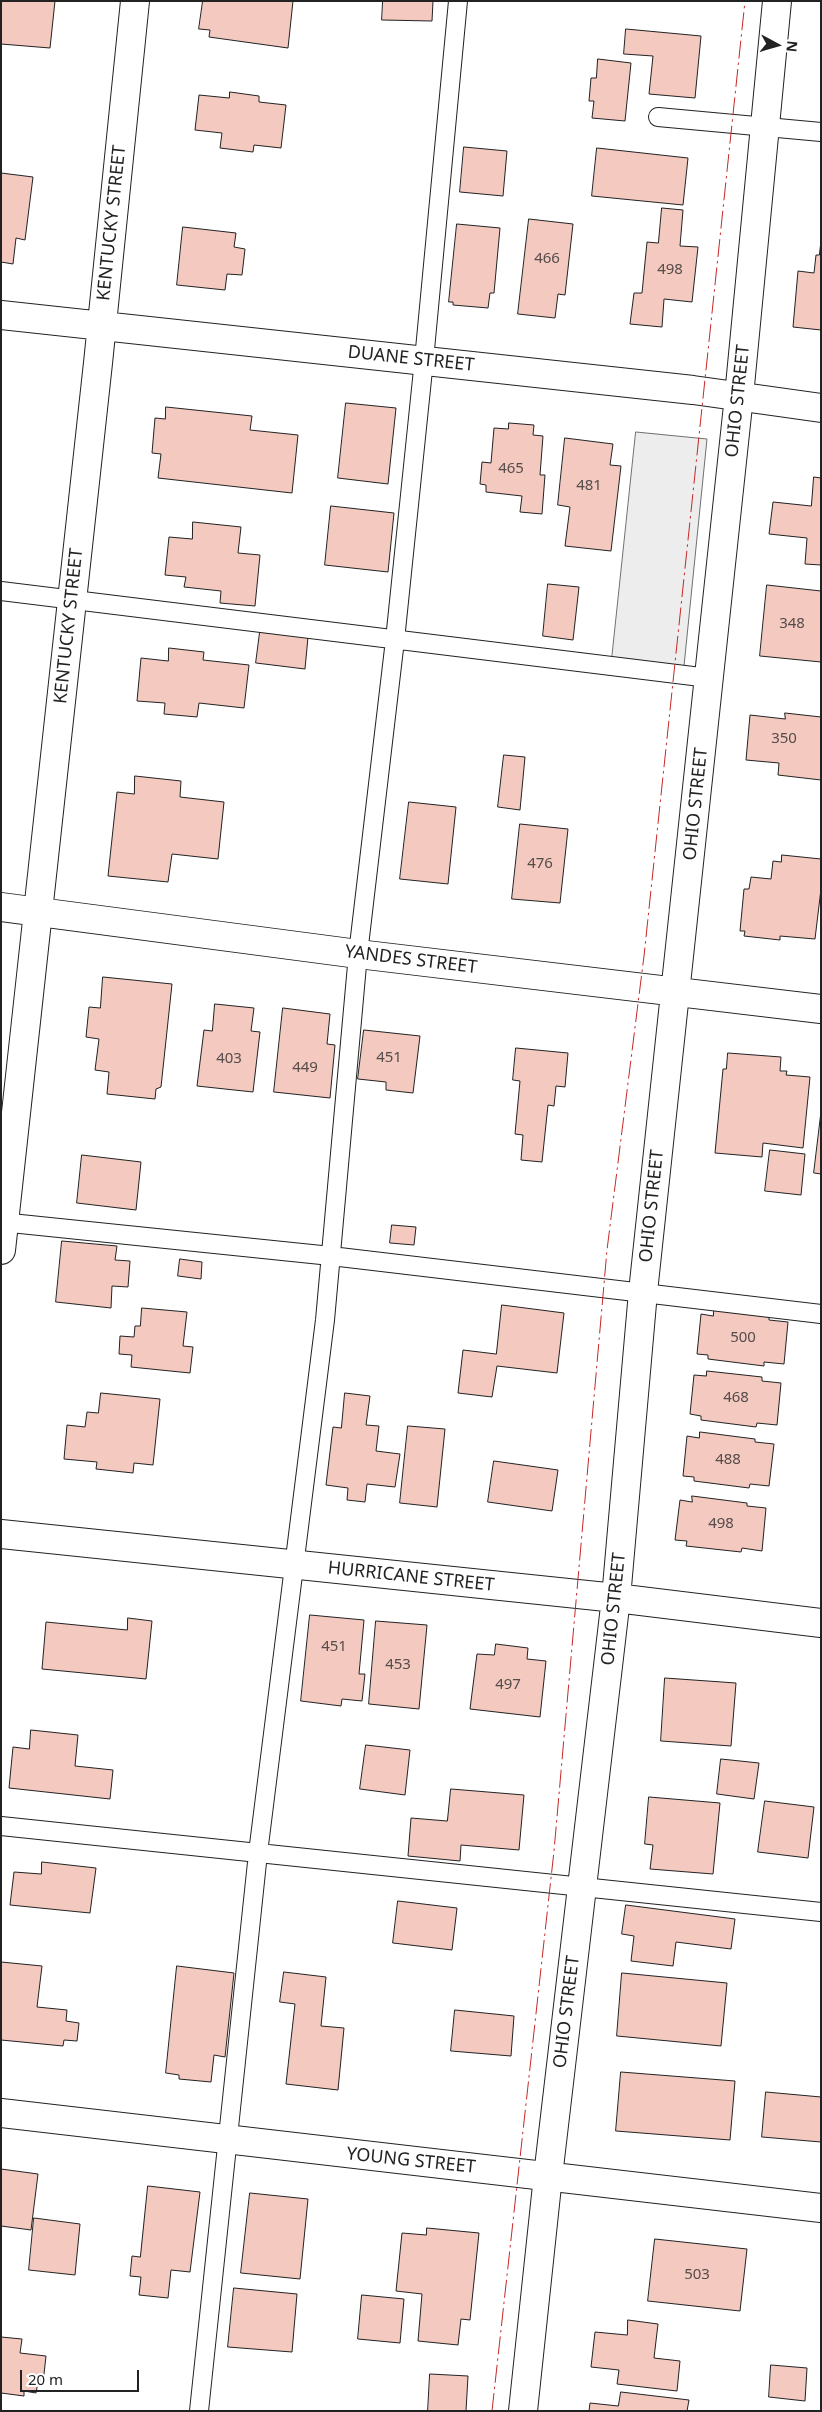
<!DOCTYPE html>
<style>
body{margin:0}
#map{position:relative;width:822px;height:2412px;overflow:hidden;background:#fff;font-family:"Noto Sans",sans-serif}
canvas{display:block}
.frame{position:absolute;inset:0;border:2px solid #222;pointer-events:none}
.north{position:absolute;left:752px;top:20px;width:50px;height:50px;-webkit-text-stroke:4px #fff;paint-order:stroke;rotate:96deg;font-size:14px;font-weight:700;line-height:20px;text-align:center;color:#222}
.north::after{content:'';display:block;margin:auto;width:18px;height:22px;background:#222;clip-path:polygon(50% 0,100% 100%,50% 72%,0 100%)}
.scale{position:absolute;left:20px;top:2370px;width:119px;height:22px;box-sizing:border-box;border:2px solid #222;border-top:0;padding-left:6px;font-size:15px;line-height:18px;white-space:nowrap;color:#222;-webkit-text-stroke:4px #fff;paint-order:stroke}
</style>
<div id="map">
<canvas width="822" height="2412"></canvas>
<div class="frame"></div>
<div class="north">N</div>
<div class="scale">20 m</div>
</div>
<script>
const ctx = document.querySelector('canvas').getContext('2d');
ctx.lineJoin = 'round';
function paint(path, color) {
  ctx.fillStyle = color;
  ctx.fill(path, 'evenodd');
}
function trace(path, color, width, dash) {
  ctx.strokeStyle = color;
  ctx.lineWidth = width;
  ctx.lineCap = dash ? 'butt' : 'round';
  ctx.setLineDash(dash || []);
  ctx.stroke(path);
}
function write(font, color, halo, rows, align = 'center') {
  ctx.font = font + ' "Noto Sans",sans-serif';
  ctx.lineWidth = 4;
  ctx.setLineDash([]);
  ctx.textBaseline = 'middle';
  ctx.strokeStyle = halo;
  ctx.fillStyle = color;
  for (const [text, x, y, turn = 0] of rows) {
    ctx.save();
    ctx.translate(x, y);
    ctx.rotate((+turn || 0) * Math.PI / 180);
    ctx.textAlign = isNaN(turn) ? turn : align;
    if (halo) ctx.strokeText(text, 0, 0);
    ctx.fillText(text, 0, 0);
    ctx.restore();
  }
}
const parking = new Path2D(`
 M 636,432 L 707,439 L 684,666 L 612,659 Z`);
paint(parking, '#ededed');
trace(parking, '#6f6f6f', 1);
const building = new Path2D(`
 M 1,1 L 55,1 L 50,48 L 1,44 Z
 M 203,1 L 293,1 L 288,48 L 209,37 L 210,30 L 199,29 Z
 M 383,1 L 433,1 L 432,21 L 382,20 Z
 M 626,29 L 701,36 L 695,98 L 649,94 L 653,56 L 624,54 Z
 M 598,59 L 631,63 L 625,121 L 592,118 L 594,101 L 589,101 L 591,78 L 596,78 Z
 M 230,92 L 259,96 L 259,102 L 286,105 L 281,148 L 254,145 L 253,152 L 220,148 L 222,133 L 195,130 L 199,95 L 229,98 Z
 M 464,147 L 507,151 L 503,196 L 460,192 Z
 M 597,148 L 688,158 L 683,205 L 592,196 Z
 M 1,173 L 33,177 L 25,240 L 16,238 L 13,264 L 1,262 Z
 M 662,208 L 683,210 L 680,246 L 698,247 L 692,302 L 664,299 L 662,327 L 630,324 L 634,293 L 642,293 L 647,242 L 658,243 Z
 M 529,219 L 573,224 L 565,295 L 558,294 L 555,318 L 518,314 Z
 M 457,224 L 500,228 L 494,293 L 490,293 L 488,308 L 453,305 L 453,302 L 449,302 Z
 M 183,227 L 236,233 L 234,247 L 245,249 L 242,275 L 227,274 L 225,290 L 177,285 Z
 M 821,241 L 821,330 L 793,327 L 798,271 L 814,273 L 816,255 L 819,255 Z
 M 346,403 L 396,408 L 388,484 L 338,478 Z
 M 166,407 L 252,416 L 250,430 L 298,435 L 292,493 L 158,478 L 161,454 L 152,453 L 155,418 L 165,419 Z
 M 509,423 L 534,425 L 533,435 L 543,436 L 540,475 L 545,475 L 542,514 L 520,512 L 522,496 L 486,492 L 486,485 L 480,484 L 482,462 L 491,463 L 494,428 L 508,429 Z
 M 565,438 L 613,444 L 610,465 L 621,466 L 611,551 L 565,546 L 570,507 L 558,505 Z
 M 814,477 L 821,478 L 821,565 L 805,564 L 807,538 L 769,534 L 773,502 L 811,506 Z
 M 331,506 L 394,513 L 388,572 L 325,565 Z
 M 193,522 L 241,527 L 238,553 L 260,555 L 255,606 L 220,603 L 221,591 L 184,587 L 186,577 L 165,575 L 169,537 L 192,539 Z
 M 548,584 L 579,587 L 573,640 L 543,636 Z
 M 767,585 L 821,591 L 821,662 L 760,656 Z
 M 260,632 L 308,637 L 305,669 L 256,663 Z
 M 169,648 L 204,652 L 203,660 L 249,665 L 244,708 L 199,703 L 197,717 L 164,714 L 165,703 L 137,701 L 141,658 L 168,661 Z
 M 785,713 L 821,717 L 821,780 L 778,775 L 779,763 L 746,760 L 750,715 L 785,719 Z
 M 504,755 L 525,757 L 520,810 L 498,807 Z
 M 135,776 L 181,781 L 180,797 L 224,802 L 218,859 L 172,854 L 168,882 L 108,876 L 117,792 L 134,794 Z
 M 409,802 L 456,807 L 448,884 L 400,879 Z
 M 520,824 L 568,829 L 560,903 L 512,899 Z
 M 782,855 L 821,859 L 821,889 L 815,939 L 780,936 L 780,940 L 744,936 L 745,931 L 740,931 L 744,889 L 749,889 L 751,877 L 771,879 L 773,861 L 781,862 Z
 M 103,977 L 172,984 L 161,1087 L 156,1089 L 155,1099 L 107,1094 L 109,1072 L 95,1070 L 99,1039 L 86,1037 L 89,1007 L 100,1008 Z
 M 215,1004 L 254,1008 L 251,1031 L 260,1032 L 253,1092 L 197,1086 L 204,1030 L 212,1031 Z
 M 283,1008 L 330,1014 L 327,1044 L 335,1045 L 330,1098 L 274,1092 Z
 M 364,1030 L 420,1036 L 413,1093 L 386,1090 L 386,1082 L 358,1079 Z
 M 516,1048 L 568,1053 L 565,1087 L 556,1086 L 554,1106 L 548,1105 L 542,1162 L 521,1160 L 523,1135 L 515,1134 L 520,1081 L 513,1080 Z
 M 728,1053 L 781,1057 L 780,1071 L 787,1071 L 786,1075 L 810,1077 L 803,1148 L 763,1143 L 762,1157 L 715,1153 L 723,1069 L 726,1069 Z
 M 821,1112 L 821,1174 L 814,1173 Z
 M 770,1150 L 805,1154 L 801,1195 L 765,1191 Z
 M 82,1155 L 141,1162 L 136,1210 L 77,1203 Z
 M 392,1225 L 416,1227 L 414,1245 L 390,1243 Z
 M 62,1241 L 117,1246 L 115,1260 L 130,1261 L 128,1287 L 112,1286 L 111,1308 L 56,1302 Z
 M 180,1259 L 202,1262 L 201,1279 L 178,1276 Z
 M 502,1305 L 564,1313 L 557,1373 L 497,1366 L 492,1397 L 458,1393 L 463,1350 L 496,1354 Z
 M 142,1308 L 187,1312 L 183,1346 L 193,1347 L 190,1373 L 131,1367 L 132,1355 L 119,1354 L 120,1336 L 134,1337 L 135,1326 L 140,1326 Z
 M 714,1310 L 769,1317 L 769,1320 L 788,1322 L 784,1364 L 764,1362 L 764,1366 L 708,1359 L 708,1355 L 697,1354 L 701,1314 L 713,1316 Z
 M 707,1371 L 762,1377 L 762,1381 L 781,1383 L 777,1425 L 757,1423 L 756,1427 L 701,1420 L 701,1416 L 690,1414 L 694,1375 L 706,1376 Z
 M 101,1393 L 160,1399 L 153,1465 L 134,1463 L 133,1473 L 96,1469 L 97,1462 L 64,1459 L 67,1425 L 85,1427 L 87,1412 L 98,1413 Z
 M 345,1393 L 370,1396 L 366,1425 L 379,1426 L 376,1451 L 400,1454 L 395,1487 L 367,1484 L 365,1502 L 347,1500 L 348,1488 L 326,1485 L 333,1427 L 341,1428 Z
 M 408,1426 L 445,1429 L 437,1507 L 400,1503 Z
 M 700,1432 L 755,1439 L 755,1442 L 774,1444 L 769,1486 L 750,1484 L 749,1488 L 694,1481 L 694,1477 L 683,1476 L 687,1436 L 699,1438 Z
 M 494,1461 L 558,1470 L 552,1511 L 488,1502 Z
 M 692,1496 L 747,1503 L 747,1506 L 766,1508 L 762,1551 L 742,1548 L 741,1552 L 686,1546 L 687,1541 L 675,1540 L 680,1500 L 692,1502 Z
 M 310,1615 L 364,1620 L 359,1674 L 365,1674 L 362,1701 L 342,1699 L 341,1706 L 301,1701 Z
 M 128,1618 L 152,1621 L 146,1679 L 42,1669 L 46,1622 L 127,1630 Z
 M 376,1621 L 427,1625 L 419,1709 L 369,1704 Z
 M 496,1644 L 528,1648 L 527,1659 L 546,1661 L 540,1717 L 470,1709 L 477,1654 L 494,1655 Z
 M 665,1678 L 736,1683 L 731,1746 L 661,1741 Z
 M 31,1730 L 78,1735 L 75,1766 L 113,1770 L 110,1799 L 9,1788 L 13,1747 L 29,1749 Z
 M 366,1745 L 410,1750 L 405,1795 L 360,1789 Z
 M 721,1759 L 759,1763 L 754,1799 L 717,1794 Z
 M 451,1789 L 524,1795 L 519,1850 L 461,1845 L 460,1861 L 408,1856 L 411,1818 L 447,1821 Z
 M 649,1797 L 720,1803 L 713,1874 L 650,1869 L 653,1845 L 645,1844 Z
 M 765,1801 L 814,1807 L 808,1858 L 758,1852 Z
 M 42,1862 L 96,1868 L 90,1913 L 10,1905 L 14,1872 L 41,1874 Z
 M 398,1901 L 457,1908 L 452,1950 L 393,1943 Z
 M 626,1905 L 735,1919 L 731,1949 L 676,1942 L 673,1966 L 631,1961 L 634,1936 L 622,1934 Z
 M 1,1962 L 42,1966 L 37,2007 L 67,2010 L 66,2021 L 79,2023 L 77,2041 L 64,2040 L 63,2046 L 1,2040 Z
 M 177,1966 L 234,1973 L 225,2057 L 214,2055 L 211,2082 L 179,2079 L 179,2075 L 166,2073 Z
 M 284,1972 L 326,1977 L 321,2026 L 344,2028 L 338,2090 L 286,2084 L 295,2004 L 280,2002 Z
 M 622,1973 L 727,1983 L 721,2046 L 617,2036 Z
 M 455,2010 L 514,2016 L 511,2056 L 451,2051 Z
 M 621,2072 L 735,2081 L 730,2140 L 616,2131 Z
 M 766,2092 L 821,2097 L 821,2142 L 762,2137 Z
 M 1,2169 L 38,2174 L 31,2230 L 1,2226 Z
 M 148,2186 L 200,2192 L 190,2272 L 171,2270 L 168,2298 L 139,2295 L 141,2277 L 130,2276 L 132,2256 L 140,2257 Z
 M 250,2193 L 308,2199 L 300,2279 L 241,2273 Z
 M 34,2218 L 80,2224 L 75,2275 L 29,2270 Z
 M 427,2228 L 479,2233 L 470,2320 L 461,2319 L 458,2345 L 418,2341 L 422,2294 L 396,2291 L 402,2233 L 426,2235 Z
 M 655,2239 L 747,2249 L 740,2311 L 648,2301 Z
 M 234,2288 L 297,2294 L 292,2352 L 228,2347 Z
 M 362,2295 L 404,2299 L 400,2343 L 358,2339 Z
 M 628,2320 L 658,2324 L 654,2358 L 680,2361 L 677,2391 L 617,2384 L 619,2370 L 591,2367 L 595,2332 L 627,2335 Z
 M 1,2337 L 22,2339 L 20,2353 L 46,2356 L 43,2383 L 38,2382 L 36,2393 L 24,2391 L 24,2396 L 1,2393 Z
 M 771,2365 L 807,2368 L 805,2401 L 769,2397 Z
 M 430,2374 L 468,2376 L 466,2411 L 428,2411 Z
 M 621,2392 L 689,2400 L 687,2411 L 589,2411 L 590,2403 L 618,2406 Z`);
paint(building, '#f3c9c0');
trace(building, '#222', 1);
const service = new Path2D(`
 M 658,117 L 821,132
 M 1,591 L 709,678
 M 1,1222 L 331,1256 L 821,1314
 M 1,1826 L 821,1912
 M 199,2411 L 258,1853 L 325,1320 L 358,954 L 395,640 L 424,360 L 458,1`);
const minor = new Path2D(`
 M 1,315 L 693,390 L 821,408
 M 1,907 L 358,954 L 821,1009
 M 1,1250 L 98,363 L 135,1
 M 1,1534 L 616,1598 L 821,1623
 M 1,2113 L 821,2208
 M 523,2411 L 548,2176 L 616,1598 L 643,1292 L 739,396 L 777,1`);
trace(service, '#222', 20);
trace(minor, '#222', 30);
trace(service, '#fff', 18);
trace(minor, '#fff', 28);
trace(new Path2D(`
 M 492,2411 L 554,1851 L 607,1250 L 644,956 L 745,1`), '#c62828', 1, [18, 4, 2.5, 4]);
write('15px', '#564c4a', null, [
 ["466",547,259],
 ["498",670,270],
 ["465",511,469],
 ["481",589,486],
 ["348",792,624],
 ["350",784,739],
 ["476",540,864],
 ["451",389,1058],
 ["403",229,1059],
 ["449",305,1068],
 ["500",743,1338],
 ["468",736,1398],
 ["488",728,1460],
 ["498",721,1524],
 ["451",334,1647],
 ["453",398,1665],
 ["497",508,1685],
 ["503",697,2275]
]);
write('18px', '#222', '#fff', [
 ["KENTUCKY STREET",112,223,-84],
 ["DUANE STREET",411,359,6],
 ["OHIO STREET",738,401,-84],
 ["KENTUCKY STREET",69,626,-84],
 ["OHIO STREET",696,804,-84],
 ["YANDES STREET",411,960,7],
 ["OHIO STREET",652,1206,-84],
 ["HURRICANE STREET",411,1577,6],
 ["OHIO STREET",614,1609,-84],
 ["OHIO STREET",567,2012,-83],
 ["YOUNG STREET",411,2161,6]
]);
</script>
